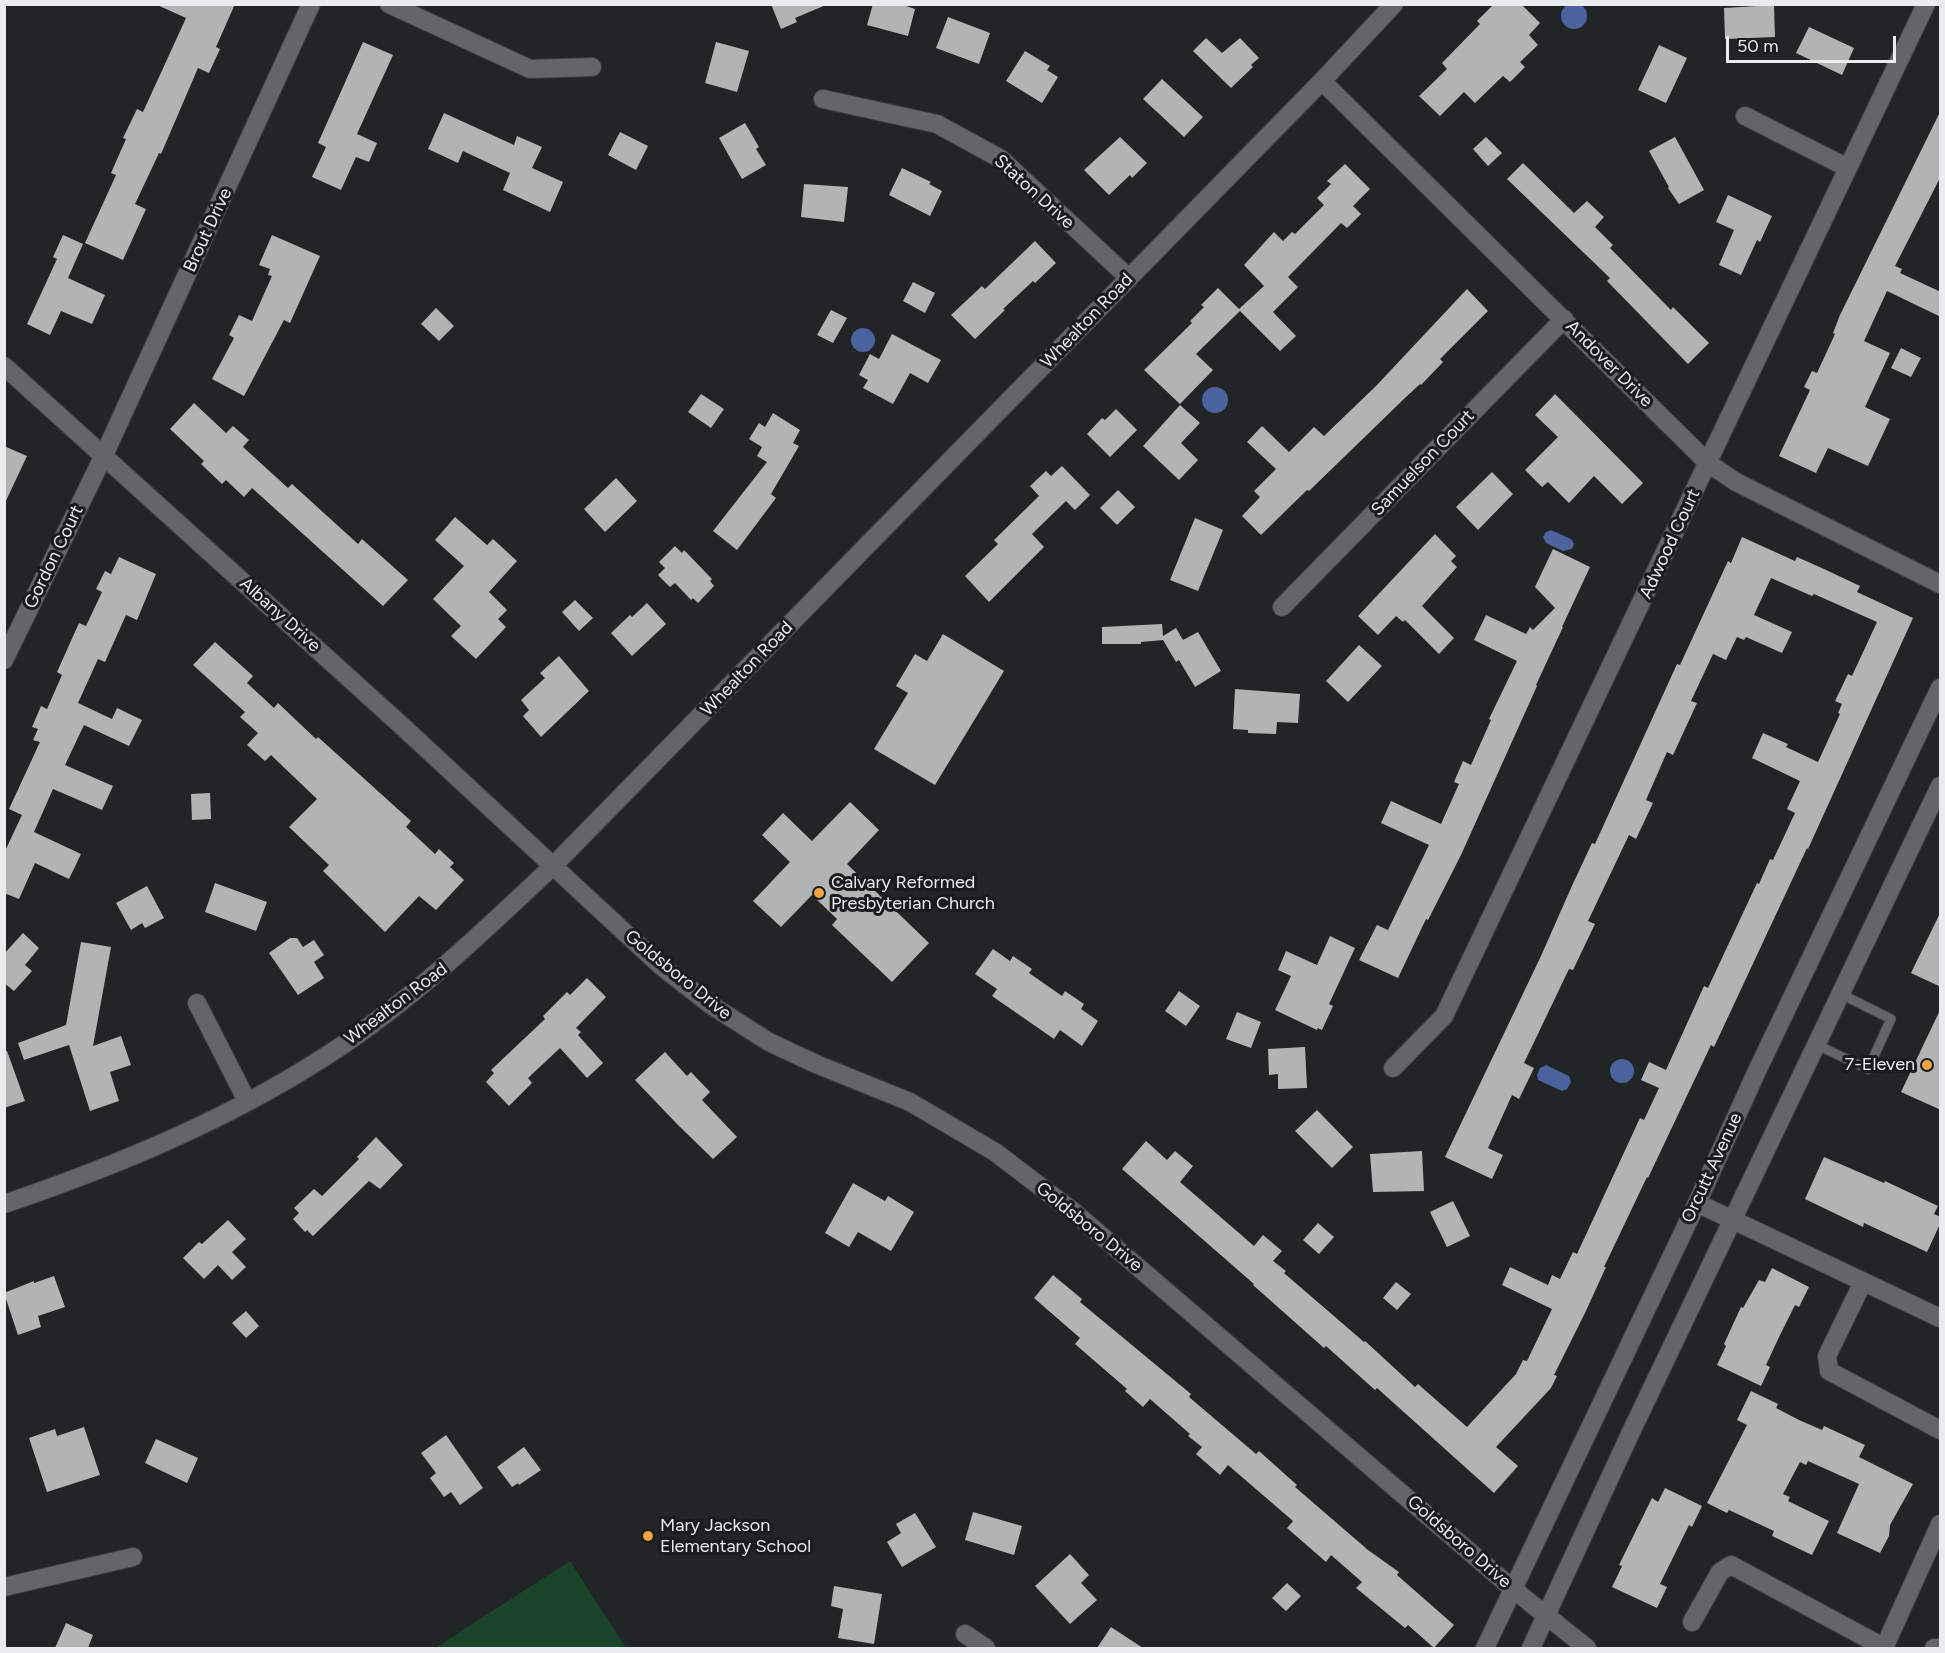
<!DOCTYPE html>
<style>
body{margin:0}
#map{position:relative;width:1945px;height:1653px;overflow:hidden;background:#222526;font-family:Figtree,sans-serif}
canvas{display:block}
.frame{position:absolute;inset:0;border:6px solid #e9ecec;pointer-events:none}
.scale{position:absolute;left:1726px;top:36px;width:170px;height:27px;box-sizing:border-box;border:3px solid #e9ecec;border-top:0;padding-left:8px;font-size:18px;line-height:21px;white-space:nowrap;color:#e9ecec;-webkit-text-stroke:4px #181c1d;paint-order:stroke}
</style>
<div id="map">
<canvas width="1945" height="1653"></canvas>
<div class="frame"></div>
<div class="scale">50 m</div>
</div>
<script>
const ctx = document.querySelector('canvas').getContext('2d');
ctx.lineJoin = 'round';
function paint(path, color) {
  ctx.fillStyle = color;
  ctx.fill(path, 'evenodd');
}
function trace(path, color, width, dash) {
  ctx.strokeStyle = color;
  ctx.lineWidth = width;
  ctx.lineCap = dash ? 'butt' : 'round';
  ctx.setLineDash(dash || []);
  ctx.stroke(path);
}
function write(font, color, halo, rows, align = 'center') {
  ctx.font = font + ' Figtree,sans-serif';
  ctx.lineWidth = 6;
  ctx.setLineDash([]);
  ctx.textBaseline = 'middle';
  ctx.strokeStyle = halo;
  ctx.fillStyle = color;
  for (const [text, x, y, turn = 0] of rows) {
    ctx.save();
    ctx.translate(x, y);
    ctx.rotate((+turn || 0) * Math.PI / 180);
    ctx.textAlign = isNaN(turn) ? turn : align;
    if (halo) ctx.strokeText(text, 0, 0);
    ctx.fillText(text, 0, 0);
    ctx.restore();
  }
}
paint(new Path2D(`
 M 570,1561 L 626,1648 L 435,1648 Z`), '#1a442a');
paint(new Path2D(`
 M1561 16a13 13 0 1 1 26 0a13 13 0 1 1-26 0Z
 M851 340a12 12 0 1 1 24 0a12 12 0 1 1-24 0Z
 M1202 400a13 13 0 1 1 26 0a13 13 0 1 1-26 0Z
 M 1551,530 L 1571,539 L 1574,544 L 1572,549 L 1563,551 L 1546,543 L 1543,537 L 1546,532 Z
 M1610 1071a12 12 0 1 1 24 0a12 12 0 1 1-24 0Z
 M 1546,1065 L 1569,1076 L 1571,1082 L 1567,1089 L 1562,1091 L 1538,1080 L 1537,1075 L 1540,1068 Z`), '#4b639f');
paint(new Path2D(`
 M 155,4 L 235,4 L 216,47 L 220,49 L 209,73 L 198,68 L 161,154 L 159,153 L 135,204 L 146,209 L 123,260 L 85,243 L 116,175 L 111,173 L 126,139 L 123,138 L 137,109 L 143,112 L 186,18 Z
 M 771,4 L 825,4 L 826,5 L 795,18 L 797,22 L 781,29 Z
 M 873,4 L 900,4 L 915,9 L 908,36 L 867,25 Z
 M 1494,4 L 1521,4 L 1540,23 L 1529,35 L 1538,45 L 1520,62 L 1525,67 L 1510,82 L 1503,76 L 1475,103 L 1464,92 L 1440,116 L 1419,96 L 1447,69 L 1442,63 L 1480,24 L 1477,21 Z
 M 1774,5 L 1775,37 L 1725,39 L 1724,8 Z
 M 948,17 L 990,33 L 979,64 L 936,48 Z
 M 1809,27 L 1854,48 L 1842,75 L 1796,53 Z
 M 1206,38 L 1222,53 L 1240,38 L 1259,58 L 1251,65 L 1253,67 L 1231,88 L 1193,51 Z
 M 363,42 L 393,55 L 357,134 L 377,143 L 369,162 L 356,157 L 341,190 L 312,177 L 326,147 L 318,143 Z
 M 716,42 L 749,51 L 737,92 L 705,83 Z
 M 1659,45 L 1687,58 L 1666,103 L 1638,90 Z
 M 1025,51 L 1050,66 L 1047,70 L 1058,77 L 1042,103 L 1006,81 Z
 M 1162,79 L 1203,117 L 1184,137 L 1143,99 Z
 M 1941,110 L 1941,176 L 1895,266 L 1902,269 L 1900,273 L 1941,292 L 1941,317 L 1887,291 L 1864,341 L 1890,353 L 1865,407 L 1890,419 L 1868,466 L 1828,448 L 1816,473 L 1779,456 L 1810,390 L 1804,387 L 1812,371 L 1817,373 L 1835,334 L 1833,333 L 1840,315 Z
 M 444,113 L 514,145 L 517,136 L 542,147 L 532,168 L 563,182 L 550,212 L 503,190 L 510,173 L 463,151 L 458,163 L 428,149 Z
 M 745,123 L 759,147 L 756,149 L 766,165 L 742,179 L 719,138 Z
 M 620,132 L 648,146 L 636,170 L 608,155 Z
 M 1120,137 L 1147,163 L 1132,178 L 1130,175 L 1109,195 L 1084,170 Z
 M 1486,137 L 1502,153 L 1488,166 L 1473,149 Z
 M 1675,137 L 1704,190 L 1679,204 L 1668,188 L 1669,187 L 1649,151 Z
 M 1523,163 L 1574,213 L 1587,201 L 1604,217 L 1595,227 L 1613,245 L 1610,248 L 1671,310 L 1673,307 L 1709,343 L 1688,364 L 1607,281 L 1610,278 L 1507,179 Z
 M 1345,164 L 1370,189 L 1353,206 L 1361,214 L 1347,228 L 1341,223 L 1288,277 L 1298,287 L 1273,312 L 1296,336 L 1280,351 L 1240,311 L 1196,354 L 1213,370 L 1180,404 L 1144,370 L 1192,323 L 1190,321 L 1204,307 L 1201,305 L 1218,288 L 1239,309 L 1264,286 L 1244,265 L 1274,232 L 1283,241 L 1292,232 L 1295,234 L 1324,205 L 1317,198 L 1331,184 L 1327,181 Z
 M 902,168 L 931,182 L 929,184 L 942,191 L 930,216 L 889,195 Z
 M 804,184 L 848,187 L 844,222 L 801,217 Z
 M 1728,195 L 1772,216 L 1760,242 L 1757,240 L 1741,275 L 1719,265 L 1734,230 L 1716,222 Z
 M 63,235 L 83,244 L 68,278 L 105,295 L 92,324 L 61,311 L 50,335 L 27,324 L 57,259 L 53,257 Z
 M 272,235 L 320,256 L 290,323 L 284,320 L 244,396 L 212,379 L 234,338 L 229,335 L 239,315 L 252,321 L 272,276 L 268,275 L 270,269 L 259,265 Z
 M 1035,241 L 1056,263 L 1035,283 L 1033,281 L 1003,309 L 1005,310 L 975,339 L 951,315 L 982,286 L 985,289 Z
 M 913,282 L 935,293 L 925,313 L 903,301 Z
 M 1467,289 L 1488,311 L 1440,359 L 1443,362 L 1421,385 L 1420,384 L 1406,397 L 1309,491 L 1307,490 L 1261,535 L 1242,516 L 1260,497 L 1254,491 L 1276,469 L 1247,442 L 1262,426 L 1289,452 L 1314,427 L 1324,436 L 1376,386 Z
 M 436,308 L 454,326 L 439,341 L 421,324 Z
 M 831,310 L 847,318 L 833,343 L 817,335 Z
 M 892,334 L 941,360 L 928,383 L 910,373 L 893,404 L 863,388 L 868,380 L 859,375 L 870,354 L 879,359 Z
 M 1901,348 L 1921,358 L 1911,377 L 1891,368 Z
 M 701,394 L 724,409 L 711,428 L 688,412 Z
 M 1555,394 L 1643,483 L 1622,504 L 1594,476 L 1569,503 L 1548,482 L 1542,487 L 1525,470 L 1558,437 L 1535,415 Z
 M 194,403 L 226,433 L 233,426 L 249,440 L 243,447 L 288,488 L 292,484 L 358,544 L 362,539 L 408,580 L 383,606 L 252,488 L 244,497 L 226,480 L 222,484 L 201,464 L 204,461 L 170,429 Z
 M 1180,405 L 1200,423 L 1181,443 L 1198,460 L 1179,480 L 1143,446 Z
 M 1116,409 L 1137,430 L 1110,457 L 1087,434 L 1102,418 L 1105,420 Z
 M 773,413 L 800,430 L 793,443 L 799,446 L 771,494 L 776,498 L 737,550 L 713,531 L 767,462 L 757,456 L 762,447 L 749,439 L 759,423 L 765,427 Z
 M 4,446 L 27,456 L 4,505 Z
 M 1062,466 L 1090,495 L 1075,510 L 1066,501 L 1032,534 L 1044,547 L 989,602 L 965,576 L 998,544 L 994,540 L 1039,496 L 1030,486 L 1046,471 L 1051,476 Z
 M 1492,472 L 1513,494 L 1478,530 L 1456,507 Z
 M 616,478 L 637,501 L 605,532 L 584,509 Z
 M 1118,490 L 1135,507 L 1117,525 L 1100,508 Z
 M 455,517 L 487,545 L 493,539 L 517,561 L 489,592 L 507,610 L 498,619 L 506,627 L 476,659 L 451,636 L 461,626 L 433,599 L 464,566 L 435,540 Z
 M 1195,518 L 1223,530 L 1198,591 L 1170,580 Z
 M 1435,534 L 1456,556 L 1451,561 L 1457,567 L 1422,606 L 1454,638 L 1439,654 L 1405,620 L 1403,622 L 1396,616 L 1378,635 L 1358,616 Z
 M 1742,537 L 1795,561 L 1797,557 L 1824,569 L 1860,586 L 1857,592 L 1913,618 L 1808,849 L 1807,848 L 1714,1047 L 1711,1045 L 1648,1178 L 1647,1177 L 1604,1267 L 1606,1267 L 1585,1313 L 1554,1375 L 1557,1376 L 1551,1388 L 1496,1447 L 1518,1466 L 1494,1493 L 1377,1388 L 1375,1390 L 1326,1346 L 1324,1348 L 1253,1285 L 1254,1284 L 1122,1169 L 1146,1141 L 1167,1160 L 1175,1151 L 1193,1166 L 1180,1182 L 1254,1246 L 1263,1235 L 1282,1251 L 1273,1261 L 1286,1271 L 1284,1273 L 1364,1342 L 1365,1341 L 1415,1387 L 1418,1384 L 1467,1427 L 1516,1374 L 1523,1360 L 1527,1361 L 1552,1309 L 1502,1285 L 1510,1267 L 1548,1285 L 1552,1275 L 1560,1279 L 1573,1252 L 1577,1254 L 1640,1118 L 1644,1120 L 1659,1088 L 1641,1080 L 1649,1062 L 1666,1070 L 1704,986 L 1708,988 L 1757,883 L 1759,884 L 1770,859 L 1773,860 L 1795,813 L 1787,809 L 1800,781 L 1752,758 L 1763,733 L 1788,744 L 1786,747 L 1818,762 L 1840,714 L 1838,713 L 1842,704 L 1835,701 L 1848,674 L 1852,676 L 1877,622 L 1814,594 L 1812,596 L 1771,578 L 1754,615 L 1792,632 L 1782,653 L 1746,637 L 1744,640 L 1737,637 L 1726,660 L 1713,654 L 1691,701 L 1697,703 L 1673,755 L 1667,752 L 1646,800 L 1653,803 L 1636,839 L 1629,835 L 1588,921 L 1595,924 L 1573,970 L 1569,969 L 1524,1063 L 1534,1068 L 1519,1099 L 1512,1095 L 1488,1148 L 1503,1155 L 1492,1179 L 1445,1157 L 1541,956 L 1571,888 L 1592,843 L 1595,844 L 1677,664 L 1680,665 L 1728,561 L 1731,563 Z
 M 675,546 L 682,553 L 684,550 L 712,579 L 710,581 L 714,586 L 698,603 L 693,598 L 691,600 L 675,583 L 670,587 L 658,575 L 665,568 L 659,562 Z
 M 1553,549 L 1590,567 L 1562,627 L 1563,627 L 1536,685 L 1537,686 L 1461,855 L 1428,920 L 1426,919 L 1398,978 L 1359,960 L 1377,925 L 1388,930 L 1429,845 L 1381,823 L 1391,801 L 1441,824 L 1459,784 L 1454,782 L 1463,761 L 1471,765 L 1491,720 L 1489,719 L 1517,661 L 1474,640 L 1486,615 L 1526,634 L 1530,627 L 1533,630 L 1555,608 L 1535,587 Z
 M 119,557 L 156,574 L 137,620 L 126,615 L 105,662 L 98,659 L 78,703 L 112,719 L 117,708 L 142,720 L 129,746 L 84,725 L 65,765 L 113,786 L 102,810 L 53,789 L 34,832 L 81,854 L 69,879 L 35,863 L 19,899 L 4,893 L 4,853 L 22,815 L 9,809 L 40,742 L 33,740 L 38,729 L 32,727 L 41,706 L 47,709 L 62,675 L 57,672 L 79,623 L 86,626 L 102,592 L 96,589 L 105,571 L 111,574 Z
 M 575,600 L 593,618 L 579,631 L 562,612 Z
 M 647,603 L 666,624 L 632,656 L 611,633 L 630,615 L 632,617 Z
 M 1162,624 L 1163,636 L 1176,628 L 1183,640 L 1198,632 L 1221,671 L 1195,687 L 1179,660 L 1176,662 L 1163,640 L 1141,642 L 1141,644 L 1102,644 L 1102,627 Z
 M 943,634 L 1004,671 L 935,785 L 874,749 L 908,693 L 896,686 L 915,654 L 927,661 Z
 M 215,642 L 253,676 L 247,683 L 274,708 L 278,703 L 316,739 L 318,737 L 411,821 L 406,827 L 435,854 L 439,849 L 454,863 L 450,867 L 464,880 L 436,910 L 419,896 L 385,932 L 323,871 L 329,865 L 289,827 L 317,799 L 271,755 L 265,761 L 247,745 L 258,733 L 240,717 L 245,712 L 193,665 Z
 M 1359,645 L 1382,666 L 1348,702 L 1326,681 Z
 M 559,656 L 589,691 L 541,737 L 523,716 L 529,710 L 521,700 L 545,678 L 540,673 Z
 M 1235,689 L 1300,694 L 1298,723 L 1277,722 L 1276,734 L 1248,733 L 1248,730 L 1233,729 Z
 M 210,793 L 211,819 L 192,820 L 191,794 Z
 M 850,802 L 879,830 L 847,864 L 929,943 L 892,982 L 832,925 L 837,919 L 812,895 L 781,927 L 753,901 L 790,862 L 762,835 L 783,813 L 812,841 Z
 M 215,883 L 267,902 L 256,931 L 205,912 Z
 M 147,886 L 164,918 L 145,928 L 142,923 L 131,930 L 116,903 Z
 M 1941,911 L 1941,987 L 1911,973 Z
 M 23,933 L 39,948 L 25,965 L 32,971 L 14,991 L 4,983 L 4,954 Z
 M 1330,936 L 1355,948 L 1329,1004 L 1333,1006 L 1322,1030 L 1318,1028 L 1317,1030 L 1275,1010 L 1291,976 L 1278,970 L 1286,951 L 1317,965 Z
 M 290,938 L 297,938 L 303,947 L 314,940 L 324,955 L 314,962 L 324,978 L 298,995 L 269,953 Z
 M 81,942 L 111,947 L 93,1046 L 121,1036 L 131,1065 L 110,1072 L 119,1101 L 90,1111 L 69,1045 L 24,1060 L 18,1043 L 66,1025 Z
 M 993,949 L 1010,961 L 1013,956 L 1032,969 L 1029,973 L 1062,996 L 1065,991 L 1084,1004 L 1081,1009 L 1098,1021 L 1082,1046 L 1060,1030 L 1054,1039 L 992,996 L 997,989 L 975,974 Z
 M 587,978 L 606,997 L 576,1028 L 581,1032 L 578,1035 L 603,1063 L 587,1078 L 560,1048 L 528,1078 L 532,1083 L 509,1106 L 486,1082 L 494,1073 L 491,1070 L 545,1019 L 543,1016 L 567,992 L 570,995 Z
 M 1179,991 L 1200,1006 L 1186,1026 L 1165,1011 Z
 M 1941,1008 L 1941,1110 L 1901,1092 Z
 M 1237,1012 L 1261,1022 L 1251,1048 L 1226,1039 Z
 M 1305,1047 L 1307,1088 L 1278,1089 L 1278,1074 L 1269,1075 L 1268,1049 Z
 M 7,1051 L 25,1101 L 4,1108 L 4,1052 Z
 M 665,1052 L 687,1076 L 691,1072 L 710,1092 L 702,1100 L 737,1137 L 713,1159 L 677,1124 L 635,1080 Z
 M 1317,1110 L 1353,1147 L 1332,1168 L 1295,1131 Z
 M 376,1137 L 403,1165 L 380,1189 L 369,1181 L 313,1236 L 307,1230 L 305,1232 L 293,1219 L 299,1213 L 294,1208 L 314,1189 L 322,1196 L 359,1159 L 357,1157 Z
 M 1422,1151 L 1424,1191 L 1373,1192 L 1370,1154 Z
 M 1824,1157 L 1884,1183 L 1885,1181 L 1938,1206 L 1934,1214 L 1941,1217 L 1941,1222 L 1927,1252 L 1864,1223 L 1863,1227 L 1805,1199 Z
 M 853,1183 L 885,1201 L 888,1196 L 914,1212 L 891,1251 L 858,1232 L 849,1247 L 825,1233 Z
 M 1453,1201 L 1470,1236 L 1447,1247 L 1430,1212 Z
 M 228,1220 L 246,1239 L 232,1252 L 246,1267 L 232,1280 L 218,1265 L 204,1279 L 183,1258 L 199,1242 L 202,1244 Z
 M 1318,1223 L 1334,1237 L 1319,1254 L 1303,1240 Z
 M 1772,1268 L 1809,1287 L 1799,1307 L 1795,1305 L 1780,1335 L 1766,1365 L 1770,1367 L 1761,1386 L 1717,1365 L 1726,1346 L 1724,1344 L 1741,1307 L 1743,1308 L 1759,1280 L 1765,1282 Z
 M 1053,1275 L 1082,1299 L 1080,1302 L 1191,1394 L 1189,1397 L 1256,1454 L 1259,1451 L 1297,1485 L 1295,1487 L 1368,1550 L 1399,1572 L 1397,1575 L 1454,1625 L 1434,1648 L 1408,1625 L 1405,1628 L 1356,1588 L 1362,1582 L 1331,1555 L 1326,1562 L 1287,1528 L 1293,1521 L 1228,1465 L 1220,1475 L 1196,1454 L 1202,1447 L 1188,1436 L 1190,1434 L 1150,1399 L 1143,1407 L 1125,1391 L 1127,1389 L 1075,1344 L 1080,1338 L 1034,1298 Z
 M 54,1276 L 65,1307 L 38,1316 L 41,1327 L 18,1335 L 4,1293 L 34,1281 L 34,1283 Z
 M 1396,1282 L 1411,1294 L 1397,1310 L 1383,1298 Z
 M 246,1311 L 259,1326 L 246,1338 L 232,1323 Z
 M 1751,1391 L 1778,1404 L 1776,1408 L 1799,1420 L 1822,1430 L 1824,1426 L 1865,1445 L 1859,1457 L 1913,1484 L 1890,1525 L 1889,1536 L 1880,1553 L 1837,1533 L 1859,1484 L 1808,1461 L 1806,1465 L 1800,1462 L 1783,1494 L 1790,1497 L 1788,1501 L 1829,1521 L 1812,1555 L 1772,1536 L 1774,1531 L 1729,1510 L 1727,1513 L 1707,1503 L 1747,1425 L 1737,1420 Z
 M 84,1427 L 100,1475 L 47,1492 L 29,1438 L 55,1429 L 57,1436 Z
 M 446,1435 L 483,1488 L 460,1505 L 451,1492 L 444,1497 L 430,1478 L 436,1473 L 421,1453 Z
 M 156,1439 L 198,1458 L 187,1483 L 145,1463 Z
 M 524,1447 L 541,1470 L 519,1485 L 518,1483 L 512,1487 L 497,1467 Z
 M 1665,1488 L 1702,1506 L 1692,1527 L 1689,1525 L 1660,1584 L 1667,1587 L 1657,1608 L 1612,1587 L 1622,1566 L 1619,1565 L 1652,1498 L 1658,1502 Z
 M 973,1512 L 1022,1526 L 1014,1555 L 965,1540 Z
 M 915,1513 L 936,1547 L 902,1567 L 887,1542 L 901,1533 L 896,1524 Z
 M 1070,1554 L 1089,1575 L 1081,1583 L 1097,1600 L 1070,1624 L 1035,1586 Z
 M 1287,1583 L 1301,1596 L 1286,1611 L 1272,1598 Z
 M 834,1586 L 882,1594 L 874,1644 L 838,1638 L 843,1609 L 831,1606 Z
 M 66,1623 L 93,1635 L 88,1648 L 55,1648 Z
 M 1111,1627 L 1143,1648 L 1097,1648 Z`), '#b0b5b4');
const lane = new Path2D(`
 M 1817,1045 L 1868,1069 L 1891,1019 L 1841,994`);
const street = new Path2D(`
 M 389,4 L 530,69 L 592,67
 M 1322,81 L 1708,463 L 1736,482 L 1940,584
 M 823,99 L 937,124 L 1001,159 L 1129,278
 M 1745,116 L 1848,168
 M 4,366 L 402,726 L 661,966 L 711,1005 L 769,1042 L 816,1064 L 910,1102 L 995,1152 L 1075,1213 L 1513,1589 L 1587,1648
 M 1282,607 L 1564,319
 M 4,660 L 104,455 L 311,4
 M 197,1003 L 247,1101
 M 1393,1068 L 1444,1016 L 1926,4
 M 1697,1203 L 1940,1318
 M 1863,1282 L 1827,1356 L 1829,1371 L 1940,1430
 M 4,1587 L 133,1557
 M 1692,1622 L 1720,1572 L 1731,1565 L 1885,1648
 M 965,1634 L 986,1648
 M 1884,1648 L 1940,1524
 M 1934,1648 L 1940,1648`);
const secondary = new Path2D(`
 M 4,1204 C 116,1166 227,1120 326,1056 C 410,1002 481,934 553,866 L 1322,81 L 1394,4
 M 1485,1648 L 1697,1203 L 1756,1073 L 1940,688
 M 1531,1648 L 1631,1432 L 1940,786`);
trace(lane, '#3c4040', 11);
trace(street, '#3c4040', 20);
trace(secondary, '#3c4040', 20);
trace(lane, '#626667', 9);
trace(street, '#626667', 18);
trace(secondary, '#626667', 18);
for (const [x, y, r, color] of [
 [819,893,6,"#f2a541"],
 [1927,1065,6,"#f2a541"],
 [648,1536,6,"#f2a541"]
]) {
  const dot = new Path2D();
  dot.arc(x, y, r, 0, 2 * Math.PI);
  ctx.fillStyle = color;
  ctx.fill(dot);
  trace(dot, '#181c1d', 2);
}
write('18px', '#e9ecec', '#181c1d', [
 ["Staton Drive",1034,192,42],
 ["Brout Drive",208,230,-65],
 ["Whealton Road",1087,321,-46],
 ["Andover Drive",1609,364,45],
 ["Samuelson Court",1423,463,-46],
 ["Adwood Court",1670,544,-65],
 ["Gordon Court",54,557,-64],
 ["Albany Drive",280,615,42],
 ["Whealton Road",747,669,-46],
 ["Goldsboro Drive",678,975,39],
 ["Whealton Road",396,1004,-37],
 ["Orcutt Avenue",1712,1168,-65],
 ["Goldsboro Drive",1089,1227,39],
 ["Goldsboro Drive",1459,1542,41]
]);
write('18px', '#e9ecec', '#181c1d', [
 ["Calvary Reformed",831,883],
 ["Presbyterian Church",831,904],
 ["7-Eleven",1915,1065,"right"],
 ["Mary Jackson",660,1526],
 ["Elementary School",660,1547]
], 'left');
</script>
